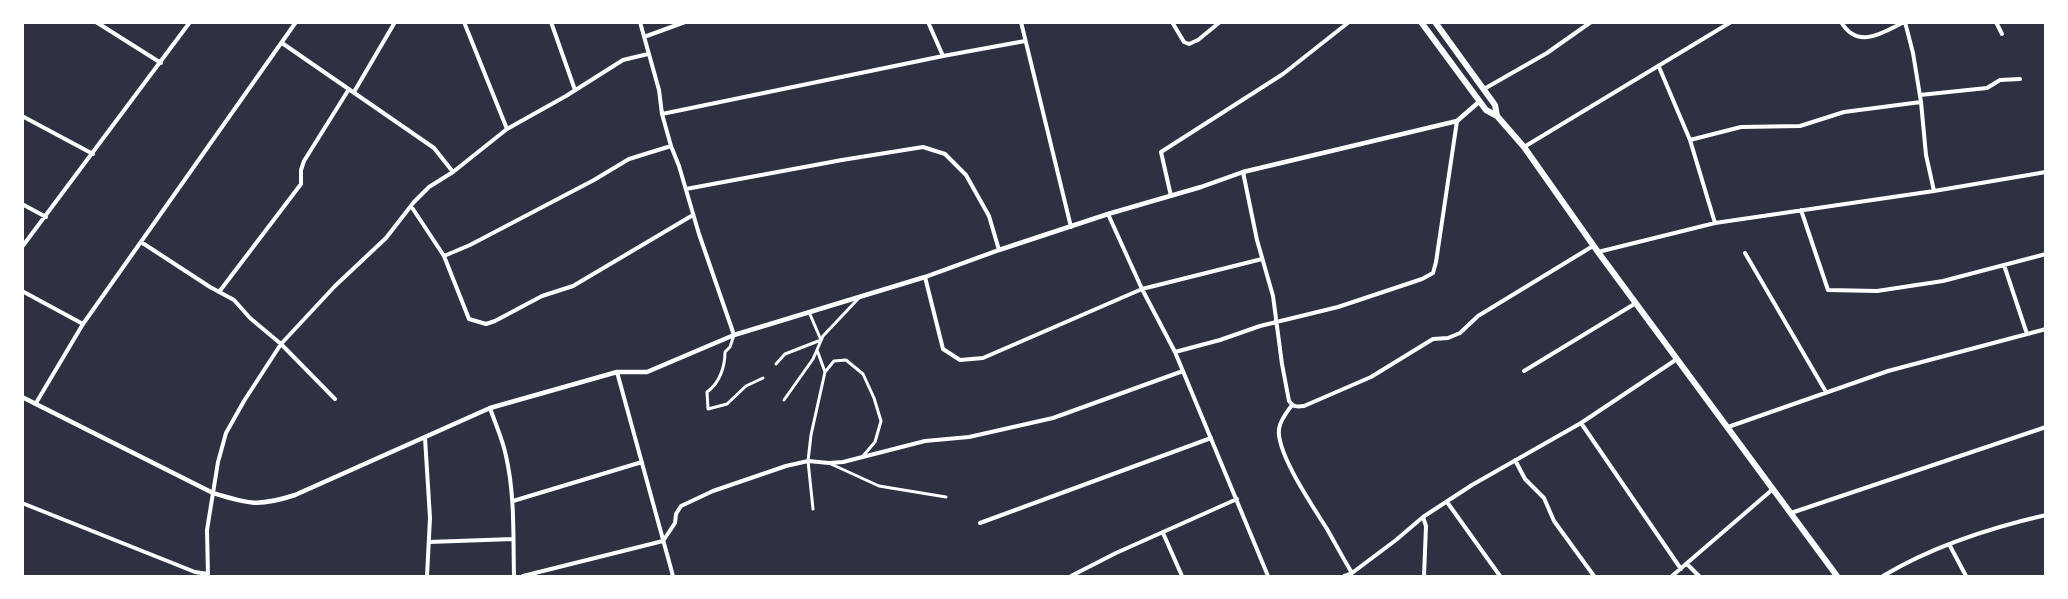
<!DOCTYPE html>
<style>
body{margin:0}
#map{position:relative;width:2068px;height:599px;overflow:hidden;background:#2d3142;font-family:Roboto,sans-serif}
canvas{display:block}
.frame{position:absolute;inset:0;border:24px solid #fff;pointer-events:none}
</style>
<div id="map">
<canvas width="2068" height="599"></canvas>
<div class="frame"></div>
</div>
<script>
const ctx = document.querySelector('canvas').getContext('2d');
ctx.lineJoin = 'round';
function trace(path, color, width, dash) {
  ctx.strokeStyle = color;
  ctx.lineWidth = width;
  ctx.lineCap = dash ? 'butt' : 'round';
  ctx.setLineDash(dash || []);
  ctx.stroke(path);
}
trace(new Path2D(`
 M 734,335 L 730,347 L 725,352 C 725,366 720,383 707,392 L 708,409 L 727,404 L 746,386 L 763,378
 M 817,350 L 825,372 L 834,361 L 846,360 L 863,374 L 874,398 L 881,421 L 875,442 L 863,456
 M 776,364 L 785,354 L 821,340 L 809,312
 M 784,400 L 813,359 L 823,336 L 858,299
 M 831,464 L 879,486 L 946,497
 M 813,509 L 808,461 L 811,435 L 825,372`), '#fff', 3);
trace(new Path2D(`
 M 96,22 L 161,63
 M 464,22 L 507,129
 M 551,22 L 575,90
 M 640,22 L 659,90 L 662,114 L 671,146 L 679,166 L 699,234 L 734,335
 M 928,22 L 943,56
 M 1021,22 L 1071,227
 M 1172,22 L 1184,42 L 1189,44 L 1198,40 L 1220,22
 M 1841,22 C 1858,50 1882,33 1904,22
 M 1905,22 L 1913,53 L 1921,102 L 1926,155 L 1934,191
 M 1996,22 L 2002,34
 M 644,37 L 685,22
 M 282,43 L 434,148 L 453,172
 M 1659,67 L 1690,140 L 1715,223
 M 1484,89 L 1547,53 L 1591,22
 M 354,92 L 395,22
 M 1920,95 L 1987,88 L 2000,80 L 2020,79
 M 662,114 L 943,56 L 1025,41
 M 22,116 L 93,154
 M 1690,140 L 1741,127 L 1800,126 L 1844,112 L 1921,102
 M 1524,147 L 1731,22
 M 1243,172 L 1257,240 L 1273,296 L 1282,364 L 1289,401 C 1293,407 1297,407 1304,406 L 1371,377 L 1433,339 L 1448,338 L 1460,333 L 1478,316 L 1593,246
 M 686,189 L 842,160 L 923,147 L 945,154 L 966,175 L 989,216 L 999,250
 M 1171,196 L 1161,152 L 1283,74 L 1349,22
 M 22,204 L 46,217
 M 411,206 L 444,256 L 469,319 L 486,324 L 495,321 L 542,296 L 573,286 L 693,215
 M 1801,210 L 1828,290 L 1877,291 L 1943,281 L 2046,254
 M 1108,214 L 1142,289 L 1175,352 L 1268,576
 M 141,242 L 210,287 L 234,300 L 250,318 L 281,344 L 335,399
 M 22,247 L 190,22
 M 1598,252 L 1715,223 L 1934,191 L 2046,172
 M 1745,253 L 1826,392
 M 444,256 L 470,245 L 594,180 L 629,159 L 671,146
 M 2004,265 L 2027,334
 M 925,277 L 943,349 L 960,360 L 983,358 L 1142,289 L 1262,259
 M 22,291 L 83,324
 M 219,292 L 301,184 L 301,170 L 304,161 L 349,89
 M 1175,352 L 1220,340 L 1260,326 L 1338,307 L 1422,279 L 1433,273 L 1436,262 L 1457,121
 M 1524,371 L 1636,303
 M 617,372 L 673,576
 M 36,403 L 83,324 L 296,22
 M 1292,405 C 1287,412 1280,420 1279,429 C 1276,453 1314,508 1327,529 C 1335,543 1343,558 1352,573
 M 490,408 C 495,423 503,440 506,456 C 515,495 513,536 514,576
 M 1581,423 L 1681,569
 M 1728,427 L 1888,371 L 2046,329
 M 425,438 L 430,518 L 427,576
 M 1515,460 L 1525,479 L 1544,498 L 1554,521 L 1594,576
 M 513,501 L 642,462
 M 1447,502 L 1500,576
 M 22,503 L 195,572 L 208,574
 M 1791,513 L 2046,427
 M 1423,517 L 1426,526 L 1424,576
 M 980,523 L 1211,438
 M 1163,533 L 1182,576
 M 429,542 L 513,539
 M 1949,544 L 1966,576
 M 1687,564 L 1699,576
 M 208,576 L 207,530 L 218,462 L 226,433 L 244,401 L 281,344 L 335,286 L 386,238 L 414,202 L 429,187 L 453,172 L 507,129 L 566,96 L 623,60 L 648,54
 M 523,576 L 663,541 L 675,523 L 676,514 L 681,506 L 713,491 L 786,466 L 808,461 L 829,463 L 843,462 L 925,441 L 969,437 L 1053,418 L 1183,371
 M 1071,576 L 1116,553 L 1237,499
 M 1344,576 L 1352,573 L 1396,540 L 1423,517 L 1472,485 L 1581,423 L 1677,359
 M 1672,576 L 1773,489
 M 1883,576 C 1933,546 1989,528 2046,515`), '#fff', 4);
trace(new Path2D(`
 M 22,397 L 213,493 C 249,504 258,507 295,495 L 490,408 L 617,372 L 647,372 L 734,335 L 925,277 L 999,250 L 1108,214 L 1201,187 L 1243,172 L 1457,121 L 1480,101`), '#fff', 4.5);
trace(new Path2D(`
 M 1421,22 L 1486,110 L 1497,116 L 1524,147 L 1598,252 L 1837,576
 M 1435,22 L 1495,105 L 1497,116`), '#fff', 6);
</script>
